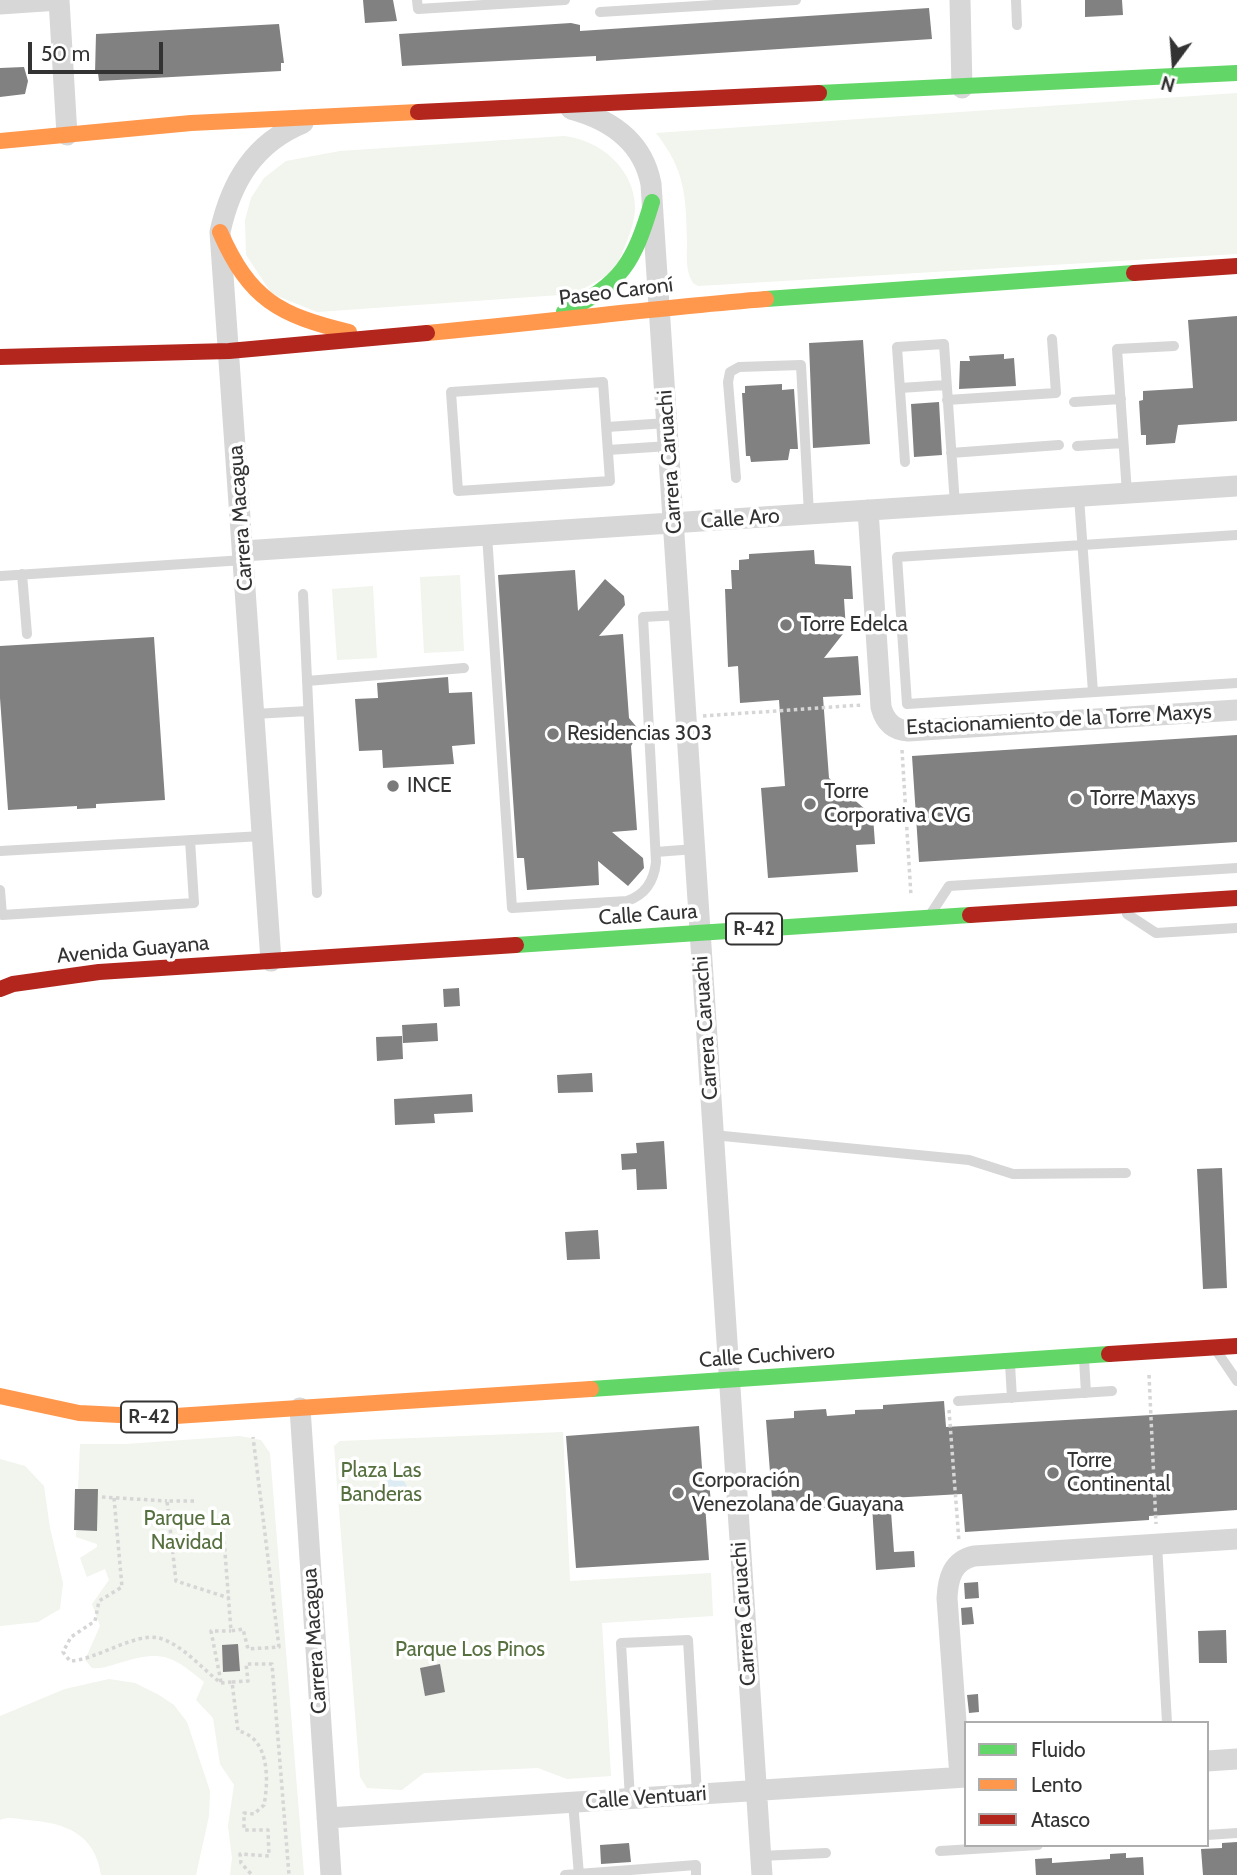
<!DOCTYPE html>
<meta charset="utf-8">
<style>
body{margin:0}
#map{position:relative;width:1237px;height:1875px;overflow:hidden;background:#fff;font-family:Cabin,sans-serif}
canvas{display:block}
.legend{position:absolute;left:964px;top:1721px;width:245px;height:126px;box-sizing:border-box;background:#fff;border:2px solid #adadad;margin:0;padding:9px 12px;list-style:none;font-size:21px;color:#333}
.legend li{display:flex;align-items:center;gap:14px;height:35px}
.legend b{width:35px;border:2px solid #adadad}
.north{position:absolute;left:1139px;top:28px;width:70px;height:70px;-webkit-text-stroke:5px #fff;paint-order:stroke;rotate:196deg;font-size:19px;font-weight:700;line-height:28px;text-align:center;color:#333}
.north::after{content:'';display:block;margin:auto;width:24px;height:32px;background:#333;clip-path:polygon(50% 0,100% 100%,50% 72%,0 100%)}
.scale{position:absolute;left:28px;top:42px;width:135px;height:32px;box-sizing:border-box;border:4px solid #333;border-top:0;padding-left:9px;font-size:21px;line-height:24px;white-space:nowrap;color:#333;-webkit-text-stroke:5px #fff;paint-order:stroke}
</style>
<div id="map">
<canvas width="1237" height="1875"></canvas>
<ul class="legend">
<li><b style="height:9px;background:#63d668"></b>Fluido</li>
<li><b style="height:9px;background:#ff974d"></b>Lento</li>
<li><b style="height:9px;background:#b3261e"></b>Atasco</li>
</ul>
<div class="north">N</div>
<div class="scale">50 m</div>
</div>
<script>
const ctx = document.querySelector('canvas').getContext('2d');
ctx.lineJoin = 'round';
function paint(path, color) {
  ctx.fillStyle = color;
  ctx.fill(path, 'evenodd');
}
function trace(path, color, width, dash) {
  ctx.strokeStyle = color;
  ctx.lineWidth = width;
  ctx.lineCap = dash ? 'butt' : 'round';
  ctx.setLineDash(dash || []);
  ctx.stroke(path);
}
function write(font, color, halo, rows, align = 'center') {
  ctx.font = font + ' Cabin,sans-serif';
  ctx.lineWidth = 7;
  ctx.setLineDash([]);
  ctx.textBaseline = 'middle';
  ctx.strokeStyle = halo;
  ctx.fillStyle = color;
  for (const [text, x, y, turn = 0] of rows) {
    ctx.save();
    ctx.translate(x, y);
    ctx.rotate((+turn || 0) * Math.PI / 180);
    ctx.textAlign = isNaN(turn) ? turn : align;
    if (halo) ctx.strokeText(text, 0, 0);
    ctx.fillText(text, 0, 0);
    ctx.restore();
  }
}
paint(new Path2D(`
 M 1237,93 L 1237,254 L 698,286 L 693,283 C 685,270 687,256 687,241 C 686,195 685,170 656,133 Z
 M 564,136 C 600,140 635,169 635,208 C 635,227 622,252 615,271 L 574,294 L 317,312 L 272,294 L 246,255 L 245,220 L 251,198 L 264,178 L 286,161 L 340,151 Z
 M 460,575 L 464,651 L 424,653 L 420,577 Z
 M 373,586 L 377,658 L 337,660 L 332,589 Z
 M 563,1432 L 570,1581 L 711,1573 L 713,1616 L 602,1623 L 611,1776 L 567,1779 L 538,1768 L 424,1773 L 402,1790 L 367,1788 L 360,1777 L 334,1446 L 340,1441 Z
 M 240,1436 L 261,1440 L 270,1453 L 304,1875 L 230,1875 L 232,1858 L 228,1826 L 234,1785 L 220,1764 L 213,1718 L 196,1700 L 204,1682 C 171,1654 161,1650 119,1663 C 109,1666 102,1669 92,1668 L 85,1660 L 100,1626 L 92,1604 L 109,1580 L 105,1569 L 87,1577 L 80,1558 L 97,1547 L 97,1544 L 76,1537 L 80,1444 L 126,1444 Z
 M 0,1459 L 25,1466 L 44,1486 L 50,1528 L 63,1583 L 60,1609 L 38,1622 L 0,1626 Z
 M 109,1679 L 135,1683 L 159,1695 L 174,1705 L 187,1722 L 210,1791 L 209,1816 L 196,1875 L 101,1875 C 95,1834 66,1823 28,1820 C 18,1819 9,1816 0,1820 L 0,1716 L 65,1689 Z`), '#f1f5ed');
paint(new Path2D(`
 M381 1490a13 13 0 1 1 26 0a13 13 0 1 1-26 0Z`), '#ddebf3');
paint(new Path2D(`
 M 363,0 L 393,0 L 397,21 L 365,23 Z
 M 1085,0 L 1122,0 L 1123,15 L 1085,17 Z
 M 929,8 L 932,39 L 596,61 L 596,56 L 402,66 L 399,34 L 571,23 L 580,25 L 580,31 Z
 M 279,24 L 284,63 L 281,63 L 281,71 L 99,81 L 98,73 L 95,73 L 96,34 Z
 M 24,67 L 28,81 L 25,94 L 0,97 L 0,68 Z
 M 1237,316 L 1237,421 L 1178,425 L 1175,443 L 1146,445 L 1146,435 L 1141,435 L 1139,401 L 1143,400 L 1143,391 L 1193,388 L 1188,320 Z
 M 863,340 L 870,444 L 813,448 L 809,343 Z
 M 1004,354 L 1004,359 L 1014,358 L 1016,386 L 959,389 L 960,361 L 970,361 L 969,356 Z
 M 782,384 L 782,390 L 794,389 L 798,449 L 790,449 L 788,460 L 751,462 L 750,456 L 746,456 L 742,393 L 745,393 L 745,386 Z
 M 939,402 L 942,455 L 914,457 L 911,404 Z
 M 814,550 L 815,564 L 851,566 L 853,599 L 844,599 L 846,630 L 824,658 L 858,656 L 861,695 L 823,697 L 829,778 L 873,816 L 875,844 L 856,845 L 858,872 L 768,878 L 761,788 L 785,786 L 779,700 L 740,703 L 738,666 L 728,667 L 725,589 L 732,589 L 731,570 L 739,570 L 739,560 L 749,559 L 749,554 Z
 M 575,570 L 578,611 L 605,579 L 624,596 L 625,605 L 599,636 L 623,634 L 629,718 L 640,731 L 631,746 L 637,830 L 612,832 L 643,858 L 644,868 L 628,886 L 598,861 L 599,885 L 527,890 L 524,858 L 517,858 L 498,575 Z
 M 154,637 L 165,800 L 96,804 L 96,808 L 77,809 L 77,806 L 8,810 L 0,698 L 0,646 Z
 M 448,677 L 449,693 L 472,692 L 475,744 L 452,746 L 454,764 L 383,768 L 382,750 L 359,751 L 355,699 L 378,698 L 377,683 Z
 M 1237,735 L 1237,842 L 919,862 L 912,756 Z
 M 459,988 L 460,1006 L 444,1007 L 443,989 Z
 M 437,1023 L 438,1041 L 403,1043 L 402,1025 Z
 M 402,1036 L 403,1059 L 377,1061 L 376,1037 Z
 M 592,1073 L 593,1092 L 558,1093 L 557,1075 Z
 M 472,1094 L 473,1112 L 434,1114 L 435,1123 L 395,1125 L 394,1099 Z
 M 664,1141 L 667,1189 L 637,1190 L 636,1169 L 622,1170 L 621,1154 L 637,1153 L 636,1143 Z
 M 1222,1168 L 1227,1288 L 1203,1289 L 1197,1169 Z
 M 598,1230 L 600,1259 L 567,1260 L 565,1232 Z
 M 944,1401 L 946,1427 L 1237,1410 L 1237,1510 L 1149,1516 L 1149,1520 L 965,1532 L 962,1494 L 890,1498 L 894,1552 L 914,1551 L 915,1567 L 876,1570 L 872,1505 L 773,1511 L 766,1420 L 794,1418 L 794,1411 L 826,1409 L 827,1416 L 855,1414 L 855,1410 L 883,1409 L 883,1405 Z
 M 699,1426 L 703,1482 L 709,1482 L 711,1503 L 705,1504 L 709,1560 L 576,1568 L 566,1436 Z
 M 75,1489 L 98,1489 L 97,1531 L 74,1530 Z
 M 978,1582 L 979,1598 L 965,1599 L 964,1583 Z
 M 972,1607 L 974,1624 L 962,1625 L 961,1608 Z
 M 1226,1630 L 1227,1663 L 1199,1663 L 1198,1631 Z
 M 238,1644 L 240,1671 L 223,1672 L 222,1645 Z
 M 440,1664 L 445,1692 L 425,1696 L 420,1668 Z
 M 978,1694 L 979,1712 L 969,1713 L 967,1695 Z
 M 1237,1842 L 1237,1875 L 1203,1875 L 1201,1849 L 1222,1848 L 1222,1843 Z
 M 629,1843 L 631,1862 L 601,1864 L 600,1845 Z
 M 1126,1853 L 1126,1858 L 1143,1857 L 1144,1875 L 1036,1875 L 1035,1859 L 1052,1858 L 1052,1863 L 1110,1859 L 1110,1854 Z`), '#818181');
trace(new Path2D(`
 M 703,716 L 862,705
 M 902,750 L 911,896
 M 1149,1375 L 1156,1524
 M 949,1410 L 959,1542
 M 102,1497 L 167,1501
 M 114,1498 L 122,1587 L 99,1601 L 95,1621 L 71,1637 L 63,1652 L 70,1661 C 96,1660 136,1632 159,1638 C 182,1644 202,1669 221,1683 L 232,1682 L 238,1731 C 269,1737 269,1779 264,1805 L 254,1814 L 244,1813 L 244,1830 L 268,1830 L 269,1856 L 240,1854 L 241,1863 L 252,1875
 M 194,1501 L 167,1501 L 176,1581 L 229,1598
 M 222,1513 L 231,1631 L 243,1629 L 248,1649 L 279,1647 L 253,1437
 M 221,1682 L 211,1631 L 231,1631
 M 232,1682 L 248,1681 L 246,1664 L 272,1664 L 289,1875`), '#d6d6d6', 3.5, [3.5, 3.5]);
trace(new Path2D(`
 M 417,0 L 418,9 L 565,0
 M 1016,0 L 1017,25
 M 600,12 L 796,0
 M 603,382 L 610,481 L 458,491 L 451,392 Z
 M 900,388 L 946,385
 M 947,400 L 1056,393 L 1052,339
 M 1074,402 L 1121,399
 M 607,427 L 667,423
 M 1077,446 L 1123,443
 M 608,450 L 669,446
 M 951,453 L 1059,445
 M 905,462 L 897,347 L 944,344 L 955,505
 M 736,478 L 728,382 L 730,372 L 739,367 L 801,365 L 809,514
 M 1127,493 L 1117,349 L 1174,346
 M 1079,497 L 1093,692
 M 487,535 L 512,908 L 627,901 C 645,895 654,881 656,862 L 643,617 L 680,615
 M 1237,535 L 897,557 L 907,704 L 1237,683
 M 22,574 L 27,634
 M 1,576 L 244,560
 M 303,594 L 317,893
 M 307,681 L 464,668
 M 254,714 L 308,711
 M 0,851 L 262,836
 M 656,852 L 695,849
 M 0,890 L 2,915 L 194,903 L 190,840
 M 932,912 L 949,886 L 1237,868
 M 1127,914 L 1156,933 L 1237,928
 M 713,1135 L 969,1160 L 1013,1174 L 1126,1173
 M 1218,1353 L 1237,1381
 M 1084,1359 L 1086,1393
 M 1010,1364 L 1012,1398
 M 958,1401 L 1112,1391
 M 1157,1544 L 1167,1723
 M 630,1799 L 621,1643 L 688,1640 L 697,1794
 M 573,1802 L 579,1875
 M 1207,1835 L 1237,1833
 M 940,1851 L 1038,1845
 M 760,1856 L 826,1853
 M 565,1875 L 696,1865 L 696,1875`), '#d7d7d7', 10);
trace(new Path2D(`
 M 59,0 L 67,135
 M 960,0 L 962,88
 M 0,4 L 59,0
 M 571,109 C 612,120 643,142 651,184 L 762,1875
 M 868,510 L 881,707 C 885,722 894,730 908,731 L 1237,710
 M 243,551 L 1237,486
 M 271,961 L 220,232 C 231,182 254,143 303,123
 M 300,1408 L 331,1875
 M 1207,1761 L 1237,1759
 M 960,1777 L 947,1598 C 948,1579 952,1561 974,1556 L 1237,1539
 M 327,1818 L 966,1777`), '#d7d7d7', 21);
trace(new Path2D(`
 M 819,93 L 1237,73
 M 766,299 L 1134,273
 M 564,312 C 622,284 634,262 652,202
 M 516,945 L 970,915
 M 591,1389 L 1109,1354`), '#63d668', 16);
trace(new Path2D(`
 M 0,141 L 191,123 L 418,112
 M 220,232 C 250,300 279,315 349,332
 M 427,333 C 540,323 653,308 766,299
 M 0,1396 L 79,1413 L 160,1417 L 591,1389`), '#ff974d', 16);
trace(new Path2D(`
 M 418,112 L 819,93
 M 1134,273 L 1237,266
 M 0,357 L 229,351 L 427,333
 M 970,915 L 1237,898
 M 0,989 L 13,984 L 99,972 L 516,945
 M 1109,1354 L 1237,1346`), '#b3261e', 16);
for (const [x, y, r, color] of [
 [786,625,7,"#7a7a7a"],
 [553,734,7,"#7a7a7a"],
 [393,786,7,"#7a7a7a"],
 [1076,799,7,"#7a7a7a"],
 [810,804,7,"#7a7a7a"],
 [1053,1473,7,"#7a7a7a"],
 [678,1493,7,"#7a7a7a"]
]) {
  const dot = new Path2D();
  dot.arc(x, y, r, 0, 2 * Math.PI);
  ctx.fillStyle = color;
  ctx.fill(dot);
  trace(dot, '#fff', 2.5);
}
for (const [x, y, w] of [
 [754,929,56],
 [149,1417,56]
]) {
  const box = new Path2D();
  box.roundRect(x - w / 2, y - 15.5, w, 31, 5);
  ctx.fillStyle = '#fff';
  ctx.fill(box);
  trace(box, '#333', 2);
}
write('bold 19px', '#333', null, [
 ["R-42",754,929],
 ["R-42",149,1417]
]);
write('21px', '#333', '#fff', [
 ["Paseo Caroní",616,292,-7],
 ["Carrera Caruachi",670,462,-94],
 ["Carrera Macagua",241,518,-94],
 ["Calle Aro",740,519,-4],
 ["Estacionamiento de la Torre Maxys",1059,720,-3],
 ["Calle Caura",648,915,-4],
 ["Avenida Guayana",133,950,-5],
 ["Carrera Caruachi",706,1028,-94],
 ["Calle Cuchivero",767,1356,-4],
 ["Carrera Caruachi",744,1614,-94],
 ["Carrera Macagua",315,1641,-94],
 ["Calle Ventuari",646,1798,-4]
]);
write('21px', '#333', '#fff', [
 ["Torre Edelca",800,625],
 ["Residencias 303",567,734],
 ["INCE",407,786],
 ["Torre",824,792],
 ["Corporativa CVG",824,816],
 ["Torre Maxys",1090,799],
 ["Torre",1067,1461],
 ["Continental",1067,1485],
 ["Corporación",692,1481],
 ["Venezolana de Guayana",692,1505]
], 'left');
write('21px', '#56703f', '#fff', [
 ["Plaza Las",381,1471],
 ["Banderas",381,1495],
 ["Parque La",187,1519],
 ["Navidad",187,1543],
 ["Parque Los Pinos",470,1650]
]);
</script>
